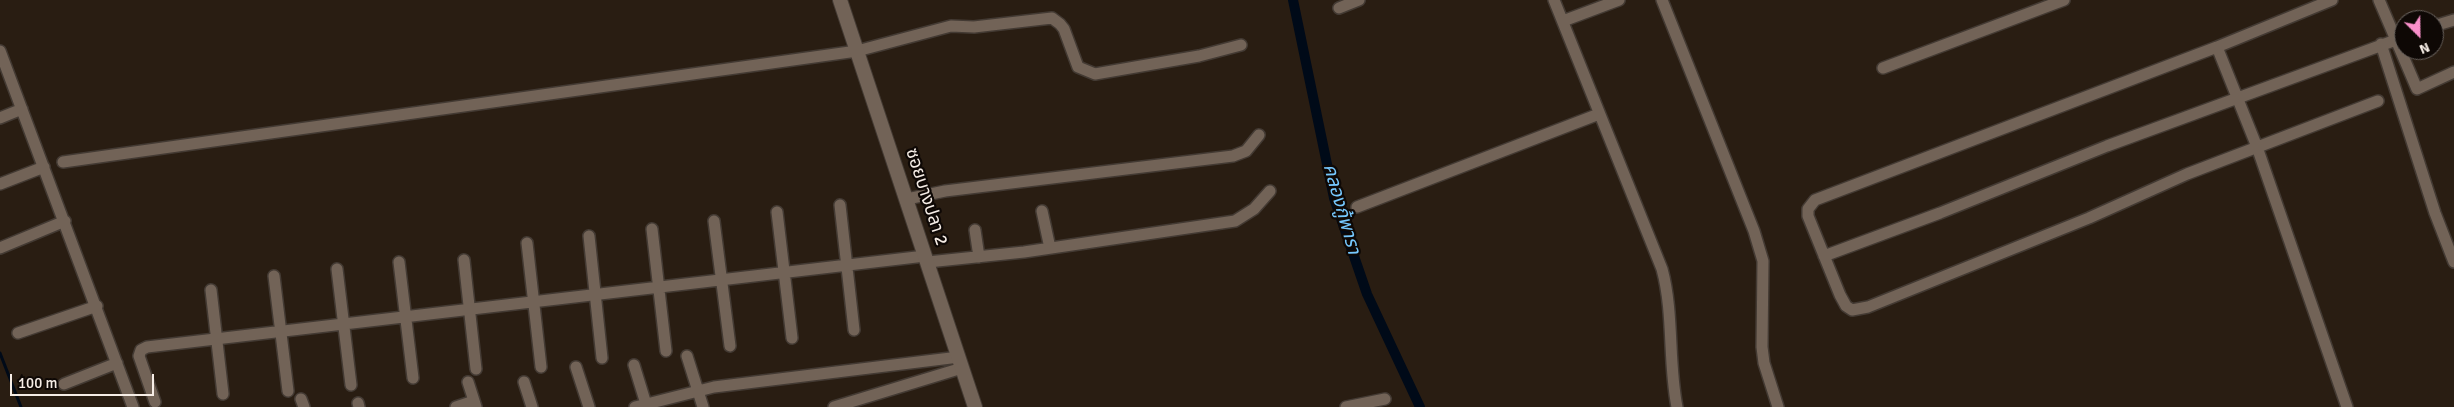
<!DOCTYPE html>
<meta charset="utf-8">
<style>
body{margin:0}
#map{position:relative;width:2454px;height:407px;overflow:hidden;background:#291d12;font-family:Signika,sans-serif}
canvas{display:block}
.north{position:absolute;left:2394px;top:10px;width:50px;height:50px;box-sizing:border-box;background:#0e0805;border:1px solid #6b645f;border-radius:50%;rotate:157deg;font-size:14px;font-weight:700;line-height:20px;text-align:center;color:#f6ede6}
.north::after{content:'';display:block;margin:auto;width:18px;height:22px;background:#f98fca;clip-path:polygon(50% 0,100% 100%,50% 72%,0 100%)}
.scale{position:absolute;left:10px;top:374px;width:144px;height:22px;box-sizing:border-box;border:2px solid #f6ede6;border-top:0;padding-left:6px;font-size:15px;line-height:18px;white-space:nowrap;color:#f6ede6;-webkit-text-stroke:4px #0e0805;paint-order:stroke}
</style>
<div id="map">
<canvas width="2454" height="407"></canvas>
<div class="north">N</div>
<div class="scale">100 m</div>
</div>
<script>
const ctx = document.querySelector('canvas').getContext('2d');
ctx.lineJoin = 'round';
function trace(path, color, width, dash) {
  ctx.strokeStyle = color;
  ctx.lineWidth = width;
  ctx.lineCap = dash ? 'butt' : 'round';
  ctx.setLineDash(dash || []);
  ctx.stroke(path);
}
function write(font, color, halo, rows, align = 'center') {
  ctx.font = font + ' Signika,"Noto Sans Thai",sans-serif';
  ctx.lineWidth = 4.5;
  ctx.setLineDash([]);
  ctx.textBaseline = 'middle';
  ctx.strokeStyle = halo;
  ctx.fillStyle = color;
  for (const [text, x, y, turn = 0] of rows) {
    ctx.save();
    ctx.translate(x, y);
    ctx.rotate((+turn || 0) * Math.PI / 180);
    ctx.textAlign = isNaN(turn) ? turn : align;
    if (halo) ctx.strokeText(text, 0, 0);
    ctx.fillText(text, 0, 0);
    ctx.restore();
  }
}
trace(new Path2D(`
 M 0,353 L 21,407`), '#000a18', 3);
trace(new Path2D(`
 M 1293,0 L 1334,198 L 1367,294 L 1420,407`), '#000a18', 10);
const minor = new Path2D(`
 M 1554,0 L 1662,269 C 1674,313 1668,362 1677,407
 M 1662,0 L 1754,231 L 1763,261 L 1762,347 L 1764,363 L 1778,407
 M 2332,0 L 2217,47 L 1815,200 L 1808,209 L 1808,216 L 1840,295 L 1846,306 L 1852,310 L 1868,307 L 2089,218 L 2187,174 L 2378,101
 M 2379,0 L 2417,89 L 2454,72
 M 1339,8 L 1359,0
 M 1563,21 L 1619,0
 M 2434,26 L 2454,20
 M 2381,44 L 2435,213 L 2454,262
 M 2217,47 L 2257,147 L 2347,407
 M 0,51 L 133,407
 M 1883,68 L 2064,0
 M 0,118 L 22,109
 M 63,162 L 857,51 L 951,26 L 974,27 L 1052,18 L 1060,24 L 1064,29 L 1078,67 L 1095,74 L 1199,56 L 1241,45
 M 0,184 L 44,167
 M 907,199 L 945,191 L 1233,156 L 1246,151 L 1259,135
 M 840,205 L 854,330
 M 1357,207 L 1599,114
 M 1042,211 L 1050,248
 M 777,212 L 792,338
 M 714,221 L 730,346
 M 652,229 L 666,351
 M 975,230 L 979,257
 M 589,236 L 602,358
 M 527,243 L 541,367
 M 0,248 L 65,221
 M 1824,256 L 1940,213 L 2107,146 L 2404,37
 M 464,260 L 476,369
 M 399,262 L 413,378
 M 928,262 L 1024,252 L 1235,221 L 1254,209 L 1270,191
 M 337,269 L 351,385
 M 274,276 L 288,391
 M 211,290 L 223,394
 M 18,333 L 97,306
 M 687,356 L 703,407
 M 634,365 L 646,404
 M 576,367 L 589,407
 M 468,382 L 476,407
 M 524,382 L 532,407
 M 64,384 L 117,363
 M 301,399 L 304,407
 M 155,402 L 139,356 L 141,350 L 147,347 L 925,256
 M 358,403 L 359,407
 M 456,407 L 474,401
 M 635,407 L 714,387 L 959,357
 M 834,407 L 962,368
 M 1346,407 L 1385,399`);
const tertiary = new Path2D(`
 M 840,0 L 975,407`);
trace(minor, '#433a33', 14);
trace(tertiary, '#433a33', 16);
trace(minor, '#726357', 11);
trace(tertiary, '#726357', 14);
write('18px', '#f6ede6', '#0e0805', [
 ["ซอยบางปลา 2",926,197,72]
]);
write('italic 19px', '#76c8fe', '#0e0805', [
 ["คลองกู้พารา",1341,209,74]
]);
</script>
